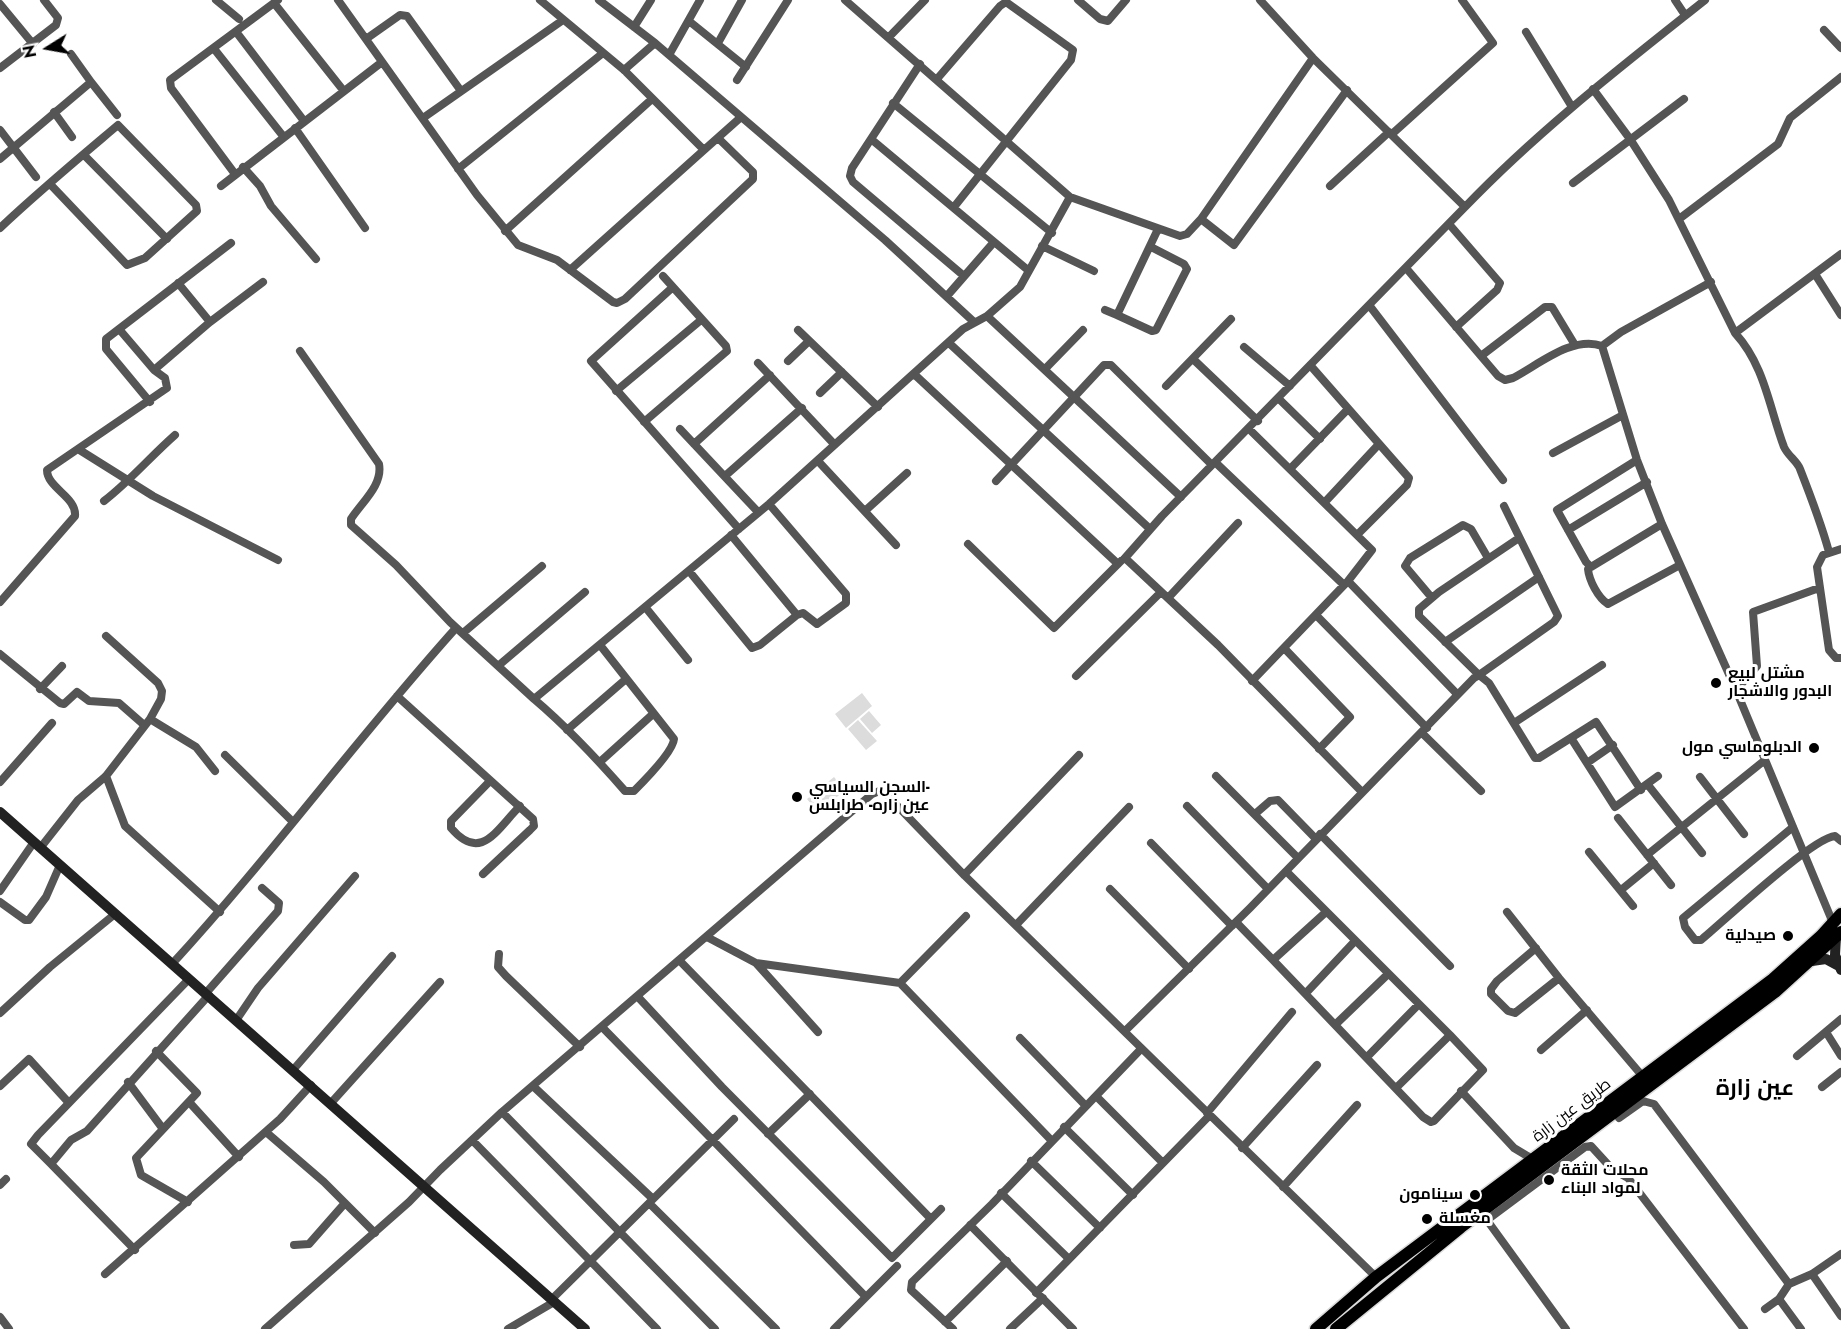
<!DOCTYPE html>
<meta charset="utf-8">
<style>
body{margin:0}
#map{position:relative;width:1841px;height:1329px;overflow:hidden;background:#fff;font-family:Jost,sans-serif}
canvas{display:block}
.north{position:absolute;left:18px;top:18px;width:60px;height:60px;-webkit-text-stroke:4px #fff;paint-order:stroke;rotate:259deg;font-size:16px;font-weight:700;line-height:24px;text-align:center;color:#000}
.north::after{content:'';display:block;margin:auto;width:21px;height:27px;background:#000;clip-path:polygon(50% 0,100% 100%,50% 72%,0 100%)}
</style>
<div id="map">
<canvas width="1841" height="1329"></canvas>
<div class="north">N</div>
</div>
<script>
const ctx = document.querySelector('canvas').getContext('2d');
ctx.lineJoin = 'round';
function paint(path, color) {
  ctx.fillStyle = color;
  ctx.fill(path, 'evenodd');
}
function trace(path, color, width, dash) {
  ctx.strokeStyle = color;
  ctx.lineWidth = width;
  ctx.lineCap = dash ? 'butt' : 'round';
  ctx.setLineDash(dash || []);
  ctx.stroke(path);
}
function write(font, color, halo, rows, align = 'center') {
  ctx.font = font + ' Jost,Cairo,sans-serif';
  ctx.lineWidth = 6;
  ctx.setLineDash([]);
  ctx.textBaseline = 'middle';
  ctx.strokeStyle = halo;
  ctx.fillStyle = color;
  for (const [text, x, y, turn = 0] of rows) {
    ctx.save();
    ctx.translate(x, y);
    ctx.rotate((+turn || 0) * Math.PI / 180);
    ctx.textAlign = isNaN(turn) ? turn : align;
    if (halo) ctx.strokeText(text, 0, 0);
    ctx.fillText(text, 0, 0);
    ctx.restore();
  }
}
paint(new Path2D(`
 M 862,693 L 872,706 L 846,728 L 835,714 Z
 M 869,711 L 881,725 L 872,733 L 860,719 Z
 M 858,720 L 877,741 L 866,750 L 848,729 Z
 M 834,777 L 845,790 L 818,813 L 807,799 Z`), '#dcdcdc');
const primary = new Path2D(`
 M 1316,1329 L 1376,1277 L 1773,979 L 1821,936 L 1841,914
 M 1336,1329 L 1461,1227 L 1775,992 L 1841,932`);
trace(primary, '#dbdbdb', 15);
trace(new Path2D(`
 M 216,0 L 239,19
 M 338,0 L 477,195 L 518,245 L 557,260 L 613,302 L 617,303 L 625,299 L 753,179 L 753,172 L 718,138
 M 540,0 L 624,70 L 704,150 L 740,118
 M 599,0 L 655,43 L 885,240 L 974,322
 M 845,0 L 1070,197 L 1180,236 L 1187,234 L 1201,219 L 1313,58
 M 1078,0 L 1100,19 L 1108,21 L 1126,0
 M 1260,0 L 1313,58 L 1465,207 C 1539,130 1622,66 1705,0
 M 1675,0 L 1685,15
 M 274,3 L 343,90
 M 0,4 L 33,44
 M 689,21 L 746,67
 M 634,27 L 651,0
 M 1824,30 L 1841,48
 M 1526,32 L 1572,107
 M 237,33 L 304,121
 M 889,37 L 925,0
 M 366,39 L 400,15 L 407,16 L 461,91
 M 718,43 L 742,0
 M 215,50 L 283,136
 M 71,54 L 91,82
 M 669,55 L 700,0
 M 920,64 L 852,168 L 850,176 L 853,182 L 964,276
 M 0,68 L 56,25 L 58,18 L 44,0
 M 624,70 L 655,43
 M 937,79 L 1000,6 L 1006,2 L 1073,50 L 1071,60 L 954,207
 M 737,80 L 788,0
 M 1593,89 L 1630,139 L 1669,200 L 1735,333 L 1841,254
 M 893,103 L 1052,233
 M 54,112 L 72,137
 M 423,118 L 563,20
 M 295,128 L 365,228
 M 0,130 L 36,177
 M 1392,134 L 1493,43 L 1462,0
 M 871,139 L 1029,271
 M 85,156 L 167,239
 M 0,159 L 91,82 L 117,115
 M 243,167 L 260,186 L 271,206 L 316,259
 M 458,169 L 603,53
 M 235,174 L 171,88 L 170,80 L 278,0
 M 1573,183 L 1684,99
 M 221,186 L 382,62
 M 1330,186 L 1389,132
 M 1201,219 L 1234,245 L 1347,90
 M 1679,219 L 1778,144 L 1790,118 L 1841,77
 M 1449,224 L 1500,283 L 1497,290 L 1456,327
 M 0,228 C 38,192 79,158 118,125 L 196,205 L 197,211 L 145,258 L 127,265 L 50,184
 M 505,231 L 652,99
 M 1042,246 L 1094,271
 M 1151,247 L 1184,264 L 1187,269 L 1156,330 L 1152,331 L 1117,315 L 1158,229
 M 1406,268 L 1498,376 L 1505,380 L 1513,378 C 1538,365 1573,335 1602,346
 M 570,270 L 704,150
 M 1815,274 L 1841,315
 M 1711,282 L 1621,332 L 1602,346 L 1637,460 L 1662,524 L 1736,690 L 1833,923
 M 178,283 L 210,322
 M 673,287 L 591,361 L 739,529
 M 947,296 L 994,242
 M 1369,305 L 1503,480
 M 1105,310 L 1117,315
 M 987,316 L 1181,497
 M 119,329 L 106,339 L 106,349 L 150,402
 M 798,330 L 878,407
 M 1735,333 C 1765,366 1769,407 1784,447 C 1788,456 1797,461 1800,469 C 1811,497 1821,523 1829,552
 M 949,343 L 1150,529
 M 1244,347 L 1290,386
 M 300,351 L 379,464 C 383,485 362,502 351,519 L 351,525 L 396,565 L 450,622 L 534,699 L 769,504 L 963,329 L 987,316 L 1020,287 L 1070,197
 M 1481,356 L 1545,307 L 1552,307 L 1575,345
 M 1193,359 L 1258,421
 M 788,361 L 809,341
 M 758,363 L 834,444
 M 1310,365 L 1409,478 L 1407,485 L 1358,534
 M 1045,369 L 1083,330
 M 154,370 L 210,322 L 263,282
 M 914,374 L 1118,564
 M 1166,386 L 1231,319
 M 616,391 L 701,320
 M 820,393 L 842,372
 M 1278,398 L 1320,439
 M 644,422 L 727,351 L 726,346 L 663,276
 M 680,429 L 758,512
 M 1249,429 L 1372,550 L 1348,581 L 1252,681
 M 694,444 L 770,375
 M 78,449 L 153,496 L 278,560
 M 1553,453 L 1623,415
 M 1637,460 L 1557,510 L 1586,562 L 1591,567 L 1662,524
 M 818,461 L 896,545
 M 1215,462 L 1344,585
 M 1290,469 L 1348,409
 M 725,476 L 802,408
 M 996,481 L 1104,365 L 1111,365 L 1212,465
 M 104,501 C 130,481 150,457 175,435
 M 1325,502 L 1379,444
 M 1504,506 L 1558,616 L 1554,622 L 1479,675 L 1419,616 L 1419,609 L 1439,592 L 1519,538
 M 866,510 L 907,473
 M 1568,530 L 1647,482
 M 731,535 L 797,615
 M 968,544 L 1054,628 L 1121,561
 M 1841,549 L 1823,555 L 1817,567 L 1829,650 L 1836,658 L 1841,658
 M 1591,567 L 1588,569 C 1589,580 1598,598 1608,604 L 1680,565
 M 689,571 L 752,648 L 760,645 L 797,615 L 803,613 L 817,624 L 846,603 L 846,594 L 769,504
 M 1348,581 L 1457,694
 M 1168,598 L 1238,523
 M 1432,598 L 1405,566 L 1410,558 L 1463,525 L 1471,529 L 1488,558
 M 0,602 L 75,516 C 77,497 47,488 47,470 L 167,388 L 165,378 L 154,370 L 119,329 L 231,243
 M 646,608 L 688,660
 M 1316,615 L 1427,728
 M 463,633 L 542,566
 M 1445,642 L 1539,577
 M 1285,649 L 1350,717 L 1319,749
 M 0,654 L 60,703 L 64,704 L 77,692 L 89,701 L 119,703 L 143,724
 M 498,666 L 585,592
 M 1076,676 L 1160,593
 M 40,689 L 62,666
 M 1736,690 L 1757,666 L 1753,612 L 1819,588
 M 397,696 L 533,819 L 534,826 L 530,830 L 483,874
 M 534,699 C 567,727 597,759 625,791 L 634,791 C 644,781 673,752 674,739 L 600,645
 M 150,719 L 196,747 L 215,771
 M 1514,723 L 1602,665
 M 567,730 L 626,679
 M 1422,733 L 1481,791
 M 1571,738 L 1615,807 L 1658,776
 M 225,755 L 293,822
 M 601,761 L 653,714
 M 1587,763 L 1613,745
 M 106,776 L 125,826 L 220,912
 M 1216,776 L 1298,858
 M 1700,777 L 1744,834
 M 490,781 L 451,821 L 451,828 C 481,863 496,830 520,806
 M 0,782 L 52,723
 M 1648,785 L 1702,853
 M 1362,792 L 1218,645 L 1125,558 L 1162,516 L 1465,207
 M 1187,806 L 1268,889
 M 1255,814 L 1270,801 L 1278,800 L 1316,839
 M 1618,818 L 1671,885
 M 1793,827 L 1683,918 L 1685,927 L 1695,940 L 1701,940 C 1724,921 1812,838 1835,836 L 1841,841
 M 1320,834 L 1450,966
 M 1151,843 L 1232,926
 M 41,847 L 78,800 L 106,776 L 150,719 L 161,699 L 162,691 L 158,683 L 106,636
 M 1589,852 L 1633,906
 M 1647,855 L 1765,760
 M 1286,871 L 1450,1035
 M 964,875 L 1079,755
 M 1110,889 L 1189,969
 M 1621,890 L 1654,863
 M 0,891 L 34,842
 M 0,902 L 25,920 L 29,920 L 46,897 L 60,865
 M 1326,912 L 1273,960 L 1423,1117 L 1431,1122 L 1434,1121 L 1483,1070 L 1450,1035 L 1396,1088
 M 1507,912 L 1559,978 L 1644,1078
 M 1236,922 L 1273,960
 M 1016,925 L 1129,807
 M 707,937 L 756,963 L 900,983 L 1051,1140
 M 1536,948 L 1497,981 L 1491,989 L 1491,994 L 1508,1011 L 1515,1013 L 1559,978
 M 499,954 L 498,967 L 506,976 L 580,1047
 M 679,960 L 931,1219
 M 756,963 L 818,1032
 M 172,964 C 271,856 358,737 456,628
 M 900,983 L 966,916
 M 206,993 L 278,911 L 279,903 L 262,888
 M 1306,993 L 1355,941
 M 638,997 L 722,1087 L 892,1258 L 941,1209
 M 0,1013 L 50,967 L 115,914
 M 237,1019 L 258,988 L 355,876
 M 1336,1024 L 1387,975
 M 603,1028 L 866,1297
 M 1125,1031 L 1250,908 L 1474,678 L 1479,675 L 1489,683 L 1535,758 L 1539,758 L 1596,722 L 1641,790
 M 1826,1032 L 1841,1056
 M 1020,1038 L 1085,1105
 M 1541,1050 L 1587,1010
 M 156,1051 L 197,1093 L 136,1158 L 141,1175 L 188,1202
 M 1368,1056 L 1419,1004
 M 1797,1056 L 1841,1019
 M 293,1070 L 392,956
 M 128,1082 L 163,1129
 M 0,1086 L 29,1059 L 69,1103
 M 533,1086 L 653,1199
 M 1822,1087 L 1841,1072
 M 1461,1091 L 1514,1148 L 1534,1160
 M 1096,1096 L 1163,1163
 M 190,1103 L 239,1157
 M 331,1103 L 440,982
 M 502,1112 L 715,1329
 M 1207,1113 L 1292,1012
 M 1619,1118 L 1643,1101 L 1654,1104 L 1789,1284
 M 1064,1127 L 1133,1195
 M 266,1132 L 324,1182 L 375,1233
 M 768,1134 L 810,1094
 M 472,1140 L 657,1329
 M 1242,1148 L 1317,1065
 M 1031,1161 L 1100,1228
 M 51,1164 L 31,1144 L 38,1135 L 189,979
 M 0,1185 L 6,1179
 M 1283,1187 L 1357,1105
 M 1001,1193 L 1069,1259
 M 649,1203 L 776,1329
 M 1484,1216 L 1566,1329
 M 1487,1220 L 1585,1147 L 1591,1146 L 1612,1169 L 1628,1178 L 1744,1329
 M 970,1225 L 1073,1329
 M 294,1245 L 309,1244 L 345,1203
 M 135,1250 L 51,1164 L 71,1140 L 87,1131 L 209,995
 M 105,1274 L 280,1119 L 311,1085
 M 1812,1274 L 1841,1316
 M 1036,1293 L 1209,1116
 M 1779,1299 L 1801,1329
 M 551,1300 L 734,1119
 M 1765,1309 L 1779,1299 L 1789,1284 L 1812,1274 L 1841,1254
 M 0,1317 L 9,1329
 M 945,1322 L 1007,1261
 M 265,1329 L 409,1202 L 440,1170 L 502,1112 L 872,794 L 882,790 L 964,875 L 1376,1277
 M 508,1329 L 554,1302
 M 834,1329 L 897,1266
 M 953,1329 L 911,1290 L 912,1282 L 992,1204 L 1141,1049
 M 1010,1329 L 1043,1298`), '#555', 8);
trace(new Path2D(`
 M 0,812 L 585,1329
 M 1836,937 L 1835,955 L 1841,970
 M 1812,961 L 1826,959 L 1839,966`), '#222', 10);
trace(primary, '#000', 12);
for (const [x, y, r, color] of [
 [1716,683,6,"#000"],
 [1814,748,6,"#000"],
 [797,797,6,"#000"],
 [1788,936,6,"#000"],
 [1549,1180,6,"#000"],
 [1475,1195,6,"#000"],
 [1427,1219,6,"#000"]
]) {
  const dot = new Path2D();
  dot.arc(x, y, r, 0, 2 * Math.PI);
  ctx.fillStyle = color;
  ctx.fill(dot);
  trace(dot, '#fff', 2);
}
write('bold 16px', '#000', '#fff', [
 ["مشتل لبيع",1728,674],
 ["البدور والاشجار",1728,692],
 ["الدبلوماسي مول",1802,748,"right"],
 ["السجن السياسي-",809,788],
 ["عين زاره- طرابلس",809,806],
 ["صيدلية",1776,936,"right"],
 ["محلات الثقة",1561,1171],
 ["لمواد البناء",1561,1189],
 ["سينامون",1463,1195,"right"],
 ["مغسلة",1439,1219]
], 'left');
write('16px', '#000', '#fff', [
 ["طريق عين زارة",1572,1111,-37]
]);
write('bold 22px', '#000', '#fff', [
 ["عين زارة",1755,1090]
]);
</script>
